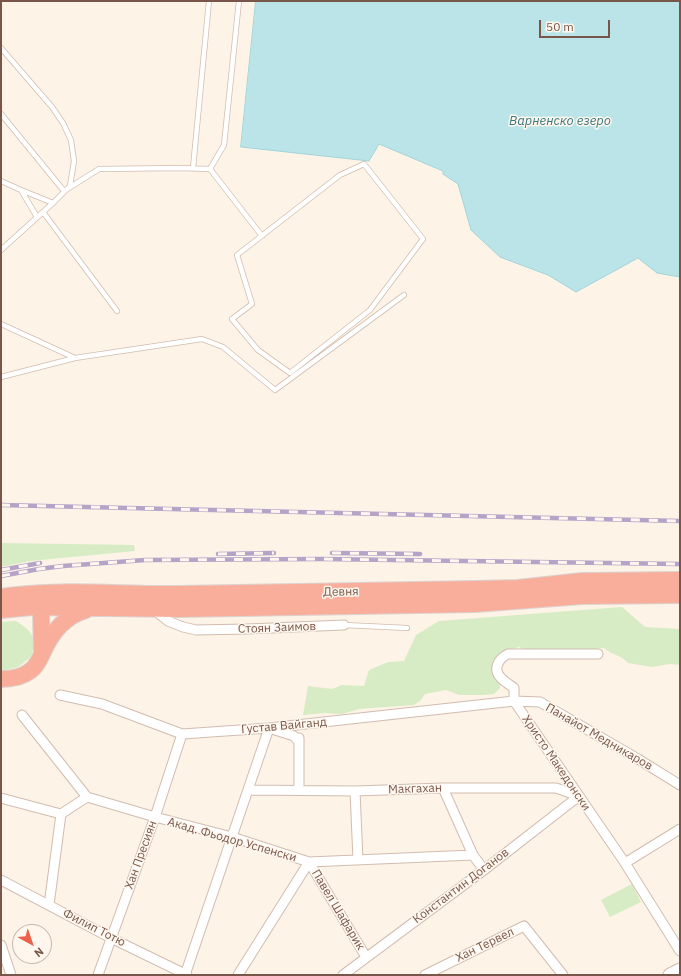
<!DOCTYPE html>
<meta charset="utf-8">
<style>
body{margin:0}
#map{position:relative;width:681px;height:976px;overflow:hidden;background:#fdf3e7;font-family:"IBM Plex Sans",sans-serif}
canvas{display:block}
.frame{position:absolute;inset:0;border:2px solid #78574a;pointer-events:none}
.north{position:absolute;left:12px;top:924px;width:40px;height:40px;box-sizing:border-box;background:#fff7ee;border:1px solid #c9b7ac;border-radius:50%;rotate:140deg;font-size:11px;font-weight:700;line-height:16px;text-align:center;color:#78574a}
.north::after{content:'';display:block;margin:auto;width:14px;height:18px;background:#ea6249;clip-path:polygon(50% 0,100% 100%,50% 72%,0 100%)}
.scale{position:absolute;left:539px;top:20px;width:71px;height:18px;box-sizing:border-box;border:2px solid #78574a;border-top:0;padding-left:5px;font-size:12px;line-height:14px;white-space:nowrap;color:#78574a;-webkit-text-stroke:3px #fff7ee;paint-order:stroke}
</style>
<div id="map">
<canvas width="681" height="976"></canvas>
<div class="frame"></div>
<div class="north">N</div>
<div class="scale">50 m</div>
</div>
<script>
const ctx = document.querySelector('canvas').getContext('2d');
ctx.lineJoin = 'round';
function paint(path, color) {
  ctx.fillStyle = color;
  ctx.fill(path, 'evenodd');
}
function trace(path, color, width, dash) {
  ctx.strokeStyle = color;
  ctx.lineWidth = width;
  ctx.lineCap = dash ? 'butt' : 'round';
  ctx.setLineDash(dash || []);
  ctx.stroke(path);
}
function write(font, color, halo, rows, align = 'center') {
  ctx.font = font + ' "IBM Plex Sans",sans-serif';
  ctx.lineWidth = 3;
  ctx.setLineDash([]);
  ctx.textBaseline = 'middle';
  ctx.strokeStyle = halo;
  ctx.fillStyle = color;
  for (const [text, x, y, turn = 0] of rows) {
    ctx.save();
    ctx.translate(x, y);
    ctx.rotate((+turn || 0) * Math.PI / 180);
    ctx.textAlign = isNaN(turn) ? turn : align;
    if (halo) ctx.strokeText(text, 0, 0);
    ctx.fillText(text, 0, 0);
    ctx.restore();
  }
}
paint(new Path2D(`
 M 1,543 L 134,545 L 135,551 L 30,561 L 1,567 Z
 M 622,607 L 645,627 L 680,629 L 680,665 L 670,664 L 652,667 L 628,663 C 619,653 614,657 604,648 L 597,649 L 592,653 L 529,651 L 519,647 L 502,652 L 496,657 L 493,672 L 500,682 L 500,688 L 494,694 L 484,695 L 459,695 L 446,690 L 425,694 L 421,700 L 414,705 L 359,709 L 342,714 L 324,713 L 303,715 L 308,686 L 332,689 L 342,685 L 364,686 L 369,670 L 388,662 L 404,661 L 416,635 L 439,621 Z
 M 16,621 C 33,632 36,636 32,656 L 18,667 L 1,671 L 1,622 Z
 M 632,884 L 641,902 L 610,917 L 601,900 Z`), '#d7ecc4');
const water = new Path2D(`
 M 256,1 L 680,1 L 680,277 L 657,273 L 638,258 L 576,292 L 548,275 L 500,257 L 471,230 L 458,184 L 443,174 L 443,171 L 379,144 L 369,161 L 241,147 Z`);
paint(water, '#bae4e8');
trace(water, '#a0d5da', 1);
const lane = new Path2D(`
 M 1,48 L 52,107 L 63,123 L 71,140 L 74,161 L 70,186 L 53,203 L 1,250
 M 1,114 L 64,191 L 99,169 L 180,168 L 210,169 L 262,236
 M 364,164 L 423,239 L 370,310 L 290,373 L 258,350 L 232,319 L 252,304 L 237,255 L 340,175 Z
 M 193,168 L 209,1
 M 210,169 L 224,145 L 239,1
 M 1,181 L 21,190 L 37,217
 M 21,190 L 53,203
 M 43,212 L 117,311
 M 1,324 L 75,358
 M 1,377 L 75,358 L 202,339 L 223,347 L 275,390 L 404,295
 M 344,625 L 407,628`);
const street = new Path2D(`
 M 153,609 L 168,621 L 183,627 L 196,630 L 247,629 L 344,625
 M 598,654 L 508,654 C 499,658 492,669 501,678 C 505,682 510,685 514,688 L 514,701 L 625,863 L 680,951
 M 60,695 L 102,704 L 182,734 L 269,728 L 514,701 L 540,702 L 638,759 L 680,785
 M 22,715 L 87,797
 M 443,788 L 473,855 L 484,870
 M 249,790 L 355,791 L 443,788 L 556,788 L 579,796
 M 299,790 L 299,738
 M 355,791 L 358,860
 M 1,798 L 61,814 L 87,797 L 155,817 L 232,837 L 309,862 L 473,855
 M 625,863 L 680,829
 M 1,880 L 111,938 L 187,975
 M 49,905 L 61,814
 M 1,945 L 11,975
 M 98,975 L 155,817 L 182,734
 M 185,975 L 269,728 L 294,736 L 299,742
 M 238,975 L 309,862 L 366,957
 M 343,975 L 484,870 L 579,796
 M 425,975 L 524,926 L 563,975`);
const secondary = new Path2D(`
 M 670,975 L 680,970`);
const highway = new Path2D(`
 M 1,597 C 60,588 120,595 179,594 C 278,593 377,591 476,589 L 518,588 L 582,581 L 680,580
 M 1,610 L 32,607 L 179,609 L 475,604 L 582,596 L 680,595
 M 42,653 L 41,614 L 44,607 L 51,600
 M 1,679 C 11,679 21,678 30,671 C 36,667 39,661 42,654 C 51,633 64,616 86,610`);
trace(lane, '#d2bcaf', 6);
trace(street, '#d2bcaf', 11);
trace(secondary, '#d5bbac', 15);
trace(highway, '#dcd3d0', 18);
trace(lane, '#fff', 4.5);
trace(street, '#fff', 9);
trace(secondary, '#fff', 13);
trace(highway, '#f9ae9c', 16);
const rail = new Path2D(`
 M 1,505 L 680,521
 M 332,553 L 420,554
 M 218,554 L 274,553
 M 1,570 L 40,563
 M 1,576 L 39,569 L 63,566 L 145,560 L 322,559 L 680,564`);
trace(rail, '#b5a4c8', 4.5);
trace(rail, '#fff7ee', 3, [9]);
write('12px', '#78574a', '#fff7ee', [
 ["Девня",341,592,-1],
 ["Стоян Заимов",277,628,-2],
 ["Густав Вайганд",284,726,-5],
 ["Панайот Медникаров",599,737,30],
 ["Христо Македонски",556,763,56],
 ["Макгахан",415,789,-2],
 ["Акад. Фьодор Успенски",232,840,16],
 ["Хан Пресиян",141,855,-70],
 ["Константин Доганов",461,886,-37],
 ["Павел Шафарик",338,910,59],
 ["Филип Тотю",94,928,27],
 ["Хан Тервел",485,945,-26]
]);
write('italic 13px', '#3c777e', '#fff7ee', [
 ["Варненско езеро",560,121]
]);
</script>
